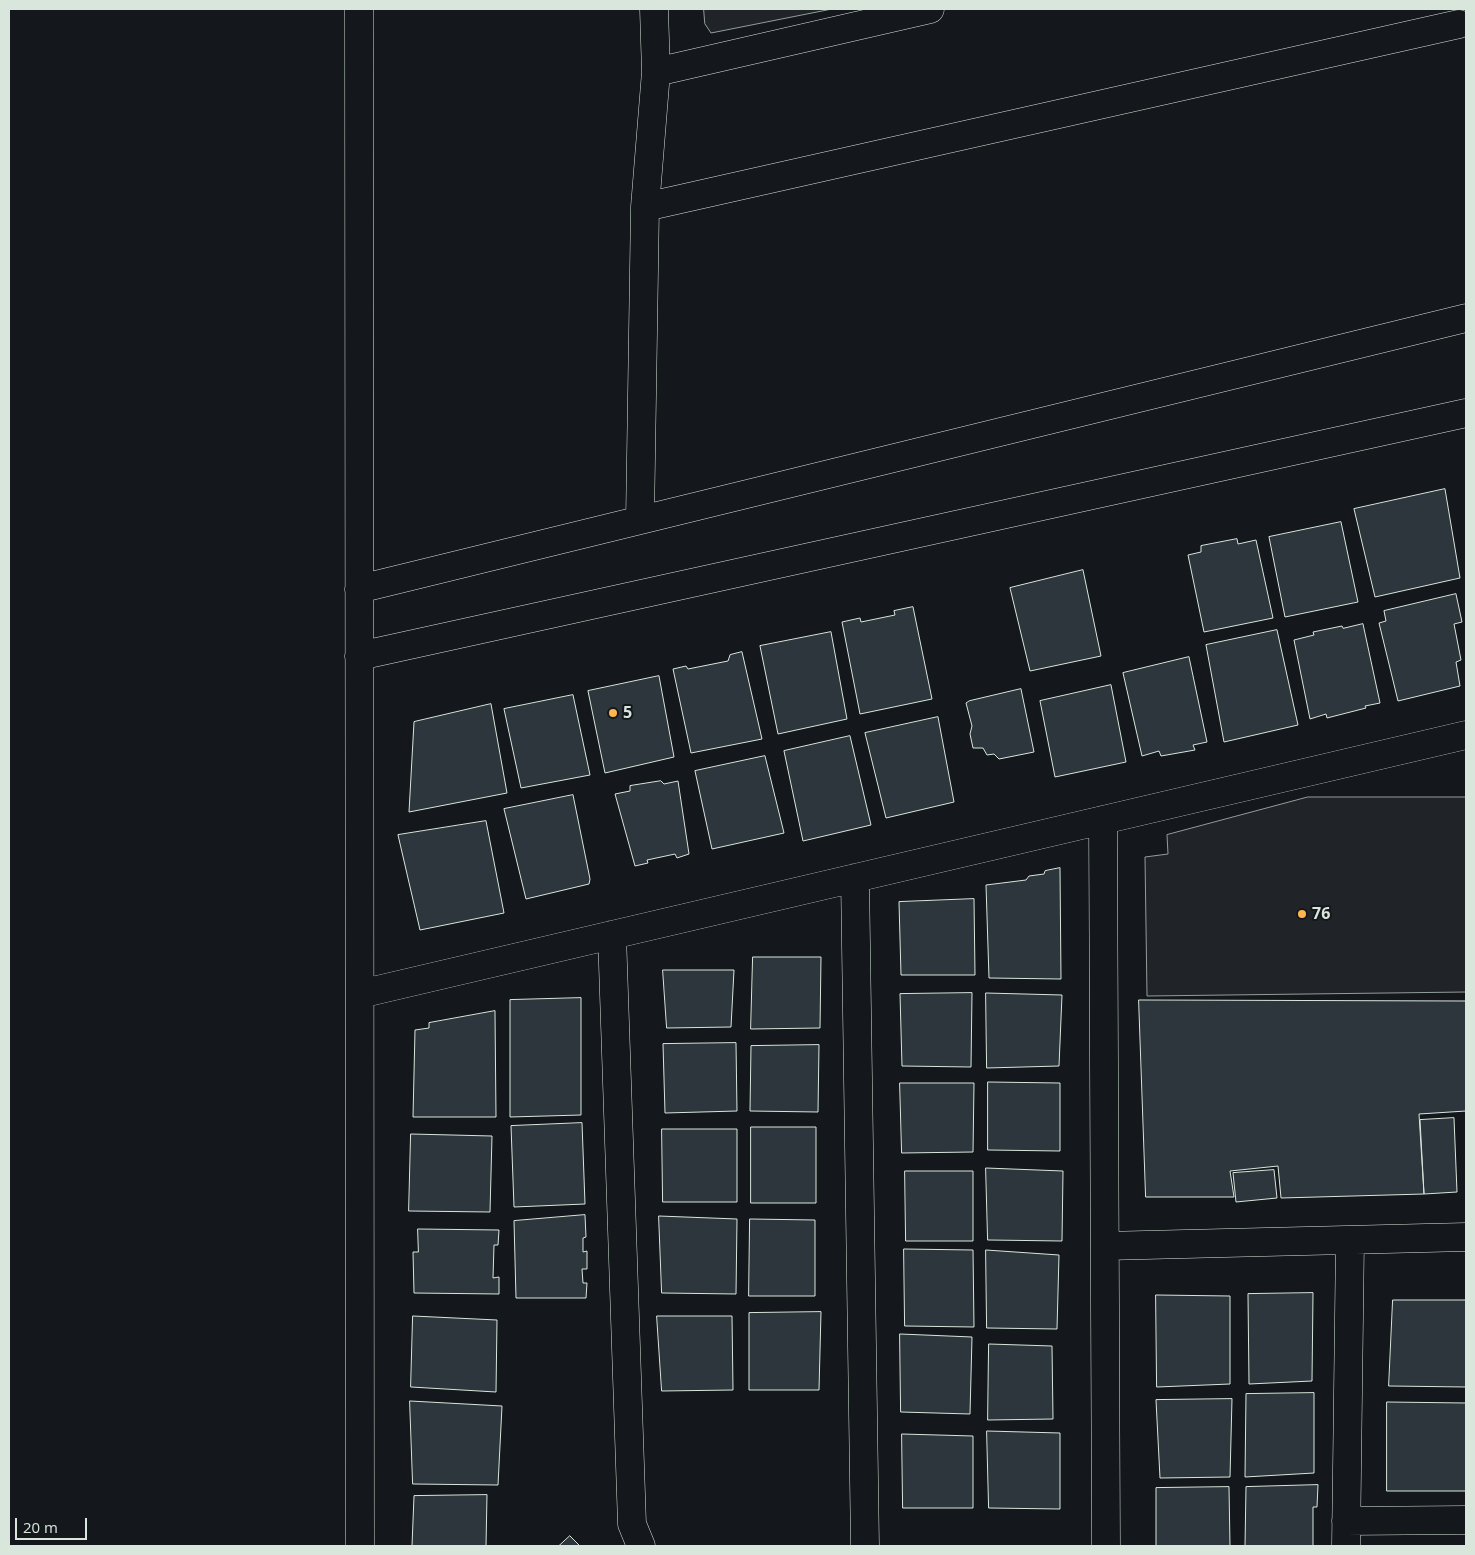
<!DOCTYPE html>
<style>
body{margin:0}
#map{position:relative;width:1475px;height:1555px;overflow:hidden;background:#14181c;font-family:"Open Sans",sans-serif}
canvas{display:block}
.frame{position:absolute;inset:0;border:10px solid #d8e6dc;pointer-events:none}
.scale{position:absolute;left:15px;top:1518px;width:72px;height:22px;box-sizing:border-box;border:2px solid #d8e6dc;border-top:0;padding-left:6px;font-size:15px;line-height:18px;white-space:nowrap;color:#d8e6dc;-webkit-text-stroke:4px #14181c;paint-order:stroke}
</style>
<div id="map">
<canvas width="1475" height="1555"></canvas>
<div class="frame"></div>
<div class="scale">20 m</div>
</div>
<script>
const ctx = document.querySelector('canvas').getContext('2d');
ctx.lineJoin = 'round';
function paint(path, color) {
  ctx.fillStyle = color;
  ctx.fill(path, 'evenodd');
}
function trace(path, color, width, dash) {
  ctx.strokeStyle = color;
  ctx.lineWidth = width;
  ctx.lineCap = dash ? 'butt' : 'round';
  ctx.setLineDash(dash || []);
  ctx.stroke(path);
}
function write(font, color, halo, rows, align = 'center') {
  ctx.font = font + ' "Open Sans",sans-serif';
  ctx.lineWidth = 4;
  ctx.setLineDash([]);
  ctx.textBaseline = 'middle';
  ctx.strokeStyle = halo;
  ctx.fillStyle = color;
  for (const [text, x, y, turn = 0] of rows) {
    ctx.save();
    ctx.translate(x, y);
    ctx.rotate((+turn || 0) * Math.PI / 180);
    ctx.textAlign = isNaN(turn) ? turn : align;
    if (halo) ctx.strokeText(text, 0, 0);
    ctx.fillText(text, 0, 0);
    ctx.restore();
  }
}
const green = new Path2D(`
 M 704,9 L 832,9 L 711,33 L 705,24 Z
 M 1308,797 L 1466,797 L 1466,992 L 1147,996 L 1145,857 L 1168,854 L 1167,835 Z`);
paint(green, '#202428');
trace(green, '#939e99', 1);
const building = new Path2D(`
 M 1445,489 L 1460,578 L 1375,597 L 1354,509 Z
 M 1341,522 L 1358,602 L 1285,617 L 1269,537 Z
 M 1237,539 L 1238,544 L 1256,540 L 1273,618 L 1204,632 L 1188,555 L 1201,552 L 1201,546 Z
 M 1083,570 L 1101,656 L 1030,671 L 1010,588 Z
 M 1456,594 L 1462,622 L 1454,624 L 1461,660 L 1456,662 L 1460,686 L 1398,701 L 1379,623 L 1386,621 L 1384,611 Z
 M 913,607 L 932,699 L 860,714 L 842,622 L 860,618 L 861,622 L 895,615 L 894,611 Z
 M 1363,624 L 1380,703 L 1365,706 L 1366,708 L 1327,718 L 1326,714 L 1310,719 L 1294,640 L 1314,635 L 1313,632 L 1342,626 L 1343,628 Z
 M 1277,630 L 1298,725 L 1224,742 L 1206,645 Z
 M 831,632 L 847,719 L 778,734 L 760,646 Z
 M 742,652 L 762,739 L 691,753 L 673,669 L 686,666 L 688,669 L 728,661 L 730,655 Z
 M 1189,657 L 1207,742 L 1193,745 L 1195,750 L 1161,756 L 1159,751 L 1142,756 L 1123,673 Z
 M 659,676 L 674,757 L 605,773 L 588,691 Z
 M 1111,685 L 1126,762 L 1055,777 L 1040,701 Z
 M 1021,689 L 1034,752 L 999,759 L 994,754 L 987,755 L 983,748 L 973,748 L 970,734 L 972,726 L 966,703 L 969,701 Z
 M 573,695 L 590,775 L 521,788 L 504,709 Z
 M 491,704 L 507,793 L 409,812 L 414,722 Z
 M 938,717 L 954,802 L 886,818 L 865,733 Z
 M 850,736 L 871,825 L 803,841 L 784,751 Z
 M 765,756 L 784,833 L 712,849 L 695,771 Z
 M 661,781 L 664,784 L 678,781 L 689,854 L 677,858 L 675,854 L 647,860 L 648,863 L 635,866 L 615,794 L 630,791 L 630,786 Z
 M 573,795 L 590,879 L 589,884 L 526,899 L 504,809 Z
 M 486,821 L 504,913 L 420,930 L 398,835 Z
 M 1060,868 L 1061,979 L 989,978 L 986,885 L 1026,880 L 1029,876 L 1044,874 L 1045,871 Z
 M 974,899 L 975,975 L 901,975 L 899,902 Z
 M 753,957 L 821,957 L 820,1028 L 751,1029 Z
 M 663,970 L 734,970 L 731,1027 L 667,1028 Z
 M 972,993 L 971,1067 L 902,1066 L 900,994 Z
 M 986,993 L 1062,995 L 1059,1066 L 987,1068 Z
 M 581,998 L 581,1115 L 510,1117 L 510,1000 Z
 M 1139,1000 L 1466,1001 L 1466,1111 L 1419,1114 L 1424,1194 L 1281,1198 L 1278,1166 L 1230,1171 L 1234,1197 L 1146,1197 Z
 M 495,1011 L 496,1117 L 413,1117 L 415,1030 L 429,1028 L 429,1023 Z
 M 736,1043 L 737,1111 L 665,1113 L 663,1044 Z
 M 819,1045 L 818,1112 L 750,1111 L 751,1046 Z
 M 988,1082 L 1060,1083 L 1060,1151 L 988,1150 Z
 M 900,1083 L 974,1083 L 973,1152 L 902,1153 Z
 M 1454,1118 L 1457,1192 L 1424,1194 L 1420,1120 Z
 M 582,1123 L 585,1204 L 514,1207 L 511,1126 Z
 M 751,1127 L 816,1127 L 816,1203 L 751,1203 Z
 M 662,1129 L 737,1129 L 737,1202 L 663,1202 Z
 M 411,1134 L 492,1136 L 490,1212 L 409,1211 Z
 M 986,1168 L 1063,1171 L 1062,1241 L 988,1240 Z
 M 1274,1170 L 1277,1198 L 1236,1202 L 1233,1173 Z
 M 905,1171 L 973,1171 L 973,1241 L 906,1241 Z
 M 585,1215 L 586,1237 L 583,1238 L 583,1252 L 587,1251 L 587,1269 L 582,1269 L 583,1283 L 587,1283 L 586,1298 L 516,1298 L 514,1221 Z
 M 659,1216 L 737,1219 L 736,1294 L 662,1293 Z
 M 750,1219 L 815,1220 L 815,1296 L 749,1296 Z
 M 418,1229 L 499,1230 L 498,1245 L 494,1245 L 493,1278 L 499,1277 L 499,1294 L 414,1293 L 413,1252 L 418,1252 Z
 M 904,1249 L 973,1250 L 974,1327 L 905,1326 Z
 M 986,1250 L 1059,1255 L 1057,1329 L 987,1328 Z
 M 1313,1293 L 1312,1381 L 1249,1384 L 1248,1294 Z
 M 1156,1295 L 1230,1296 L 1230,1384 L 1157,1387 Z
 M 1393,1300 L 1466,1300 L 1466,1387 L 1389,1386 Z
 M 821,1312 L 819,1390 L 749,1390 L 749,1313 Z
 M 413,1316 L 497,1320 L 496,1392 L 411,1387 Z
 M 657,1316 L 732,1316 L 733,1390 L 662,1391 Z
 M 900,1334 L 972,1337 L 970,1414 L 901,1412 Z
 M 989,1344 L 1052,1346 L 1053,1419 L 988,1420 Z
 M 1314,1393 L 1314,1473 L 1245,1477 L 1246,1394 Z
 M 1232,1399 L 1230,1477 L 1160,1478 L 1156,1400 Z
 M 410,1401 L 502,1406 L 498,1485 L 413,1484 Z
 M 1387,1402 L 1466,1403 L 1466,1491 L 1387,1491 Z
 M 987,1431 L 1060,1433 L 1060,1509 L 989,1508 Z
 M 902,1434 L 973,1436 L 973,1508 L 903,1508 Z
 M 1318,1485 L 1317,1507 L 1313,1507 L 1313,1546 L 1245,1546 L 1246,1487 Z
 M 1229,1487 L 1230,1546 L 1156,1546 L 1156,1488 Z
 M 487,1495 L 486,1546 L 412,1546 L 414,1496 Z
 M 570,1536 L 580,1546 L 559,1546 Z`);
paint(building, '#2c363c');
trace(building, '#d8e6dc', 1);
const minor = new Path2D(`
 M 359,9 L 360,1546
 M 656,72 L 930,9
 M 645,207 L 1459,24
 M 640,520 L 645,207 L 656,72 L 654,9
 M 359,589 L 1466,318
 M 359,656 L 1466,413
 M 1103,820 L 1106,1546
 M 855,878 L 865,1546
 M 612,935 L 632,1524 L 641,1546
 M 360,994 L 1466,735
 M 1105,1246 L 1466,1237
 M 1346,1521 L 1466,1520
 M 1346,1546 L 1350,1240`);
trace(minor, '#d8e6dc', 29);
trace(minor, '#14181c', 28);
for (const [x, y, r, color] of [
 [613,713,5,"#ffb74d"],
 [1302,914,5,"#ffb74d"]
]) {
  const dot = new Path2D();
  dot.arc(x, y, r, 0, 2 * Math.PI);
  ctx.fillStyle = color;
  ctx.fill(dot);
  trace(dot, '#14181c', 2);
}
write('bold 16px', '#d8e6dc', '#14181c', [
 ["5",623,713],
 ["76",1312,914]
], 'left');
</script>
